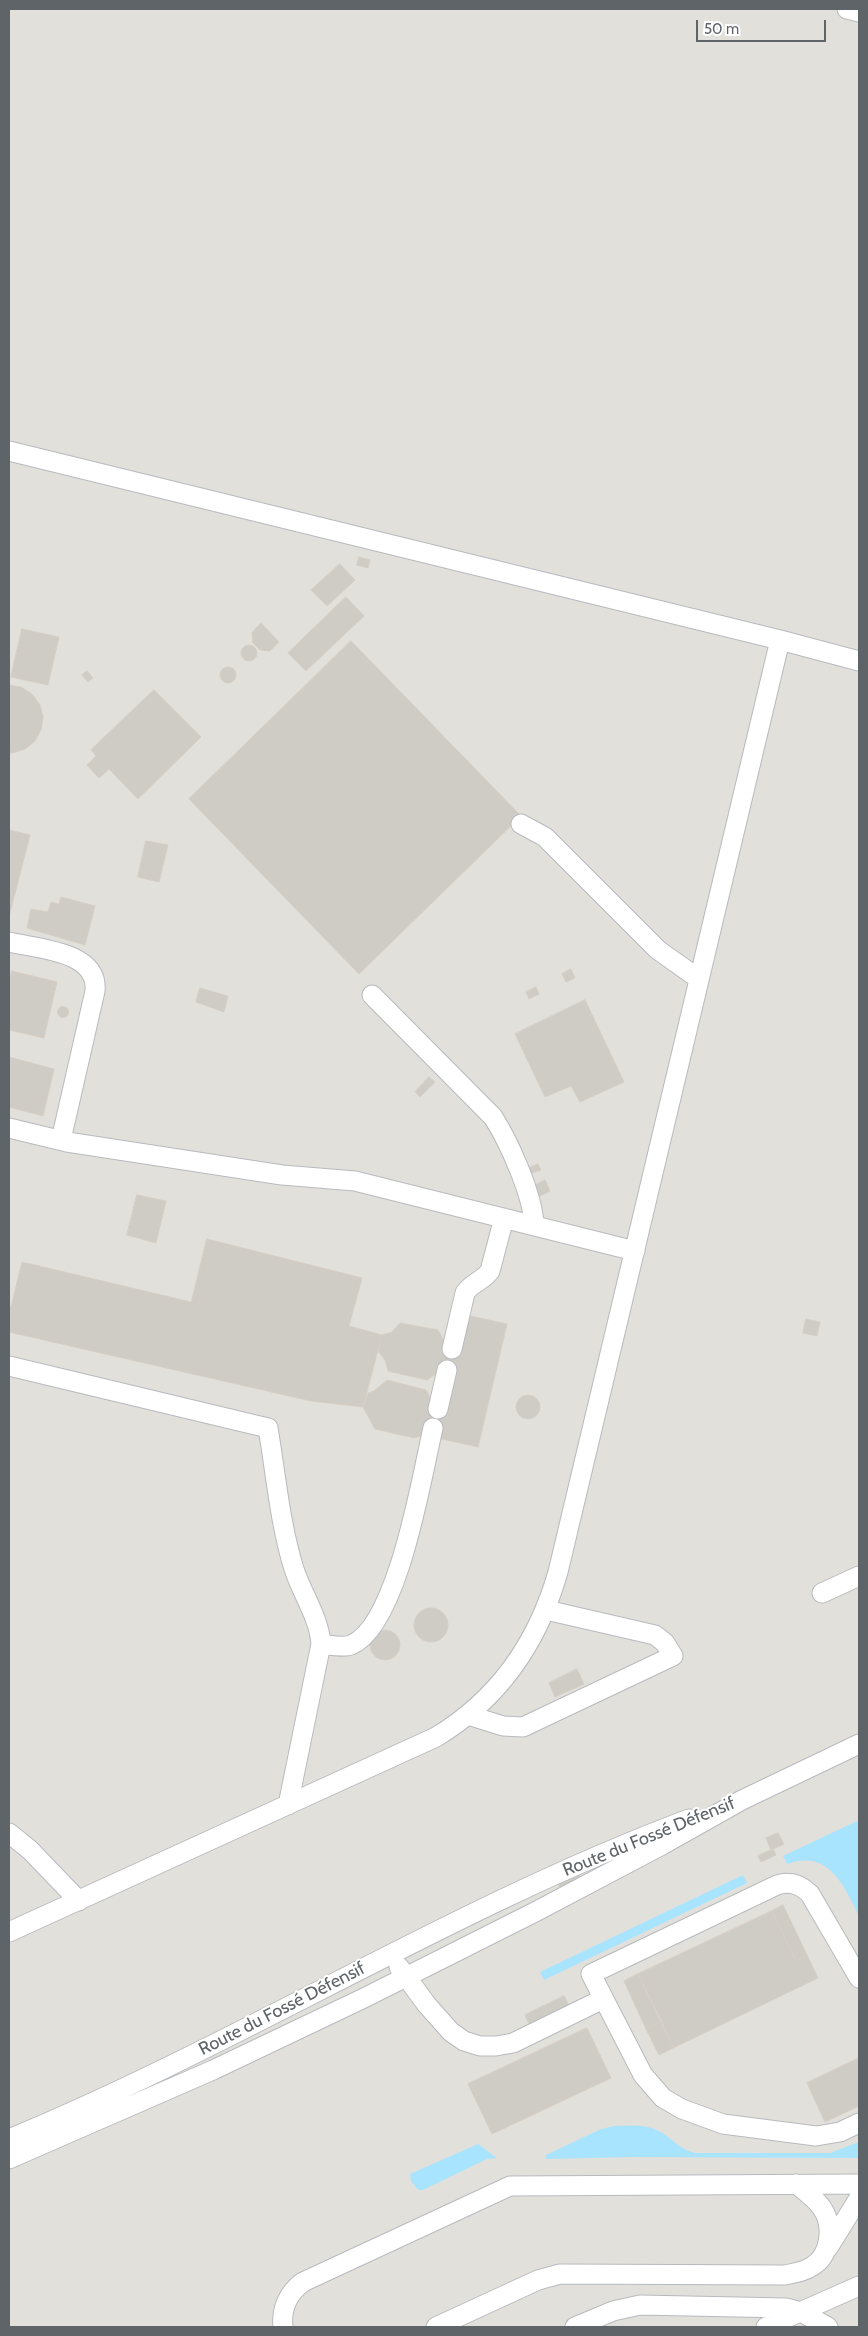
<!DOCTYPE html>
<meta charset="utf-8">
<style>
body{margin:0}
#map{position:relative;width:868px;height:2336px;overflow:hidden;background:#f1eee7;font-family:Cabin,sans-serif}
canvas{display:block}
.frame{position:absolute;inset:0;border:10px solid #5e6468;pointer-events:none}
.scale{position:absolute;left:696px;top:20px;width:130px;height:22px;box-sizing:border-box;border:2px solid #5e6468;border-top:0;padding-left:6px;font-size:15px;line-height:18px;white-space:nowrap;color:#5e6468;-webkit-text-stroke:4px #fff;paint-order:stroke}
</style>
<div id="map">
<canvas width="868" height="2336"></canvas>
<div class="frame"></div>
<div class="scale">50 m</div>
</div>
<script>
const ctx = document.querySelector('canvas').getContext('2d');
ctx.lineJoin = 'round';
function paint(path, color) {
  ctx.fillStyle = color;
  ctx.fill(path, 'evenodd');
}
function trace(path, color, width, dash) {
  ctx.strokeStyle = color;
  ctx.lineWidth = width;
  ctx.lineCap = dash ? 'butt' : 'round';
  ctx.setLineDash(dash || []);
  ctx.stroke(path);
}
function write(font, color, halo, rows, align = 'center') {
  ctx.font = font + ' Cabin,sans-serif';
  ctx.lineWidth = 4;
  ctx.setLineDash([]);
  ctx.textBaseline = 'middle';
  ctx.strokeStyle = halo;
  ctx.fillStyle = color;
  for (const [text, x, y, turn = 0] of rows) {
    ctx.save();
    ctx.translate(x, y);
    ctx.rotate((+turn || 0) * Math.PI / 180);
    ctx.textAlign = isNaN(turn) ? turn : align;
    if (halo) ctx.strokeText(text, 0, 0);
    ctx.fillText(text, 0, 0);
    ctx.restore();
  }
}
paint(new Path2D(`
 M 9,9 L 859,9 L 859,2327 L 9,2327 Z`), '#e2e0db');
paint(new Path2D(`
 M 859,1820 L 859,1916 C 844,1886 829,1849 787,1864 L 783,1856 Z
 M 743,1875 L 747,1883 L 544,1980 L 540,1972 Z
 M 614,2126 C 627,2126 642,2124 654,2129 C 671,2135 674,2147 695,2153 L 830,2153 L 859,2142 L 859,2158 L 635,2157 L 546,2159 L 546,2155 L 601,2129 Z
 M 478,2144 L 497,2158 L 487,2159 L 423,2190 L 418,2190 L 411,2181 L 410,2174 Z`), '#a9e4ff');
const building = new Path2D(`
 M 359,557 L 370,560 L 368,568 L 357,565 Z
 M 340,564 L 355,580 L 327,606 L 311,590 Z
 M 346,597 L 364,616 L 306,671 L 288,653 Z
 M 261,623 L 279,642 L 270,651 L 260,650 L 253,643 L 252,633 Z
 M 22,629 L 59,637 L 48,685 L 11,677 Z
 M 351,641 L 521,816 L 359,974 L 189,799 Z
 M241 653a8 8 0 1 1 16 0a8 8 0 1 1-16 0Z
 M220 675a8 8 0 1 1 16 0a8 8 0 1 1-16 0Z
 M 87,671 L 93,678 L 88,682 L 82,675 Z
 M 9,685 L 21,687 L 32,694 L 40,705 L 43,717 L 41,730 L 35,741 L 25,749 L 12,753 L 9,753 Z
 M 154,690 L 201,737 L 138,799 L 109,769 L 99,778 L 87,765 L 96,756 L 91,750 Z
 M 9,830 L 30,835 L 9,917 Z
 M 146,841 L 168,845 L 159,882 L 138,877 Z
 M 61,897 L 95,906 L 85,945 L 27,928 L 31,909 L 48,912 L 51,902 L 59,904 Z
 M 571,969 L 575,978 L 566,982 L 562,974 Z
 M 12,971 L 57,982 L 44,1038 L 9,1030 L 9,983 Z
 M 536,987 L 539,994 L 529,999 L 526,992 Z
 M 200,988 L 228,996 L 224,1012 L 196,1002 Z
 M 585,1000 L 624,1082 L 580,1102 L 571,1086 L 545,1097 L 515,1034 Z
 M57.5 1012a5.5 5.5 0 1 1 11 0a5.5 5.5 0 1 1-11 0Z
 M 9,1057 L 54,1069 L 43,1116 L 9,1107 Z
 M 429,1077 L 435,1082 L 420,1097 L 415,1092 Z
 M 538,1164 L 541,1170 L 525,1175 L 523,1171 Z
 M 545,1180 L 550,1191 L 537,1198 L 532,1187 Z
 M 137,1195 L 166,1201 L 156,1243 L 127,1235 Z
 M 207,1239 L 362,1278 L 349,1326 L 382,1335 L 363,1407 L 311,1401 L 9,1332 L 9,1307 L 11,1307 L 22,1262 L 191,1302 Z
 M 466,1315 L 507,1324 L 478,1447 L 424,1435 L 414,1438 L 375,1429 L 363,1407 L 368,1393 L 374,1391 L 387,1380 L 426,1390 L 436,1410 L 446,1367 L 427,1380 L 388,1371 L 385,1360 L 378,1351 L 382,1335 L 392,1332 L 400,1323 L 438,1330 L 449,1351 Z
 M 806,1319 L 820,1322 L 817,1336 L 803,1333 Z
 M516 1407a12 12 0 1 1 24 0a12 12 0 1 1-24 0Z
 M414 1625a17 17 0 1 1 34 0a17 17 0 1 1-34 0Z
 M370 1645a15 15 0 1 1 30 0a15 15 0 1 1-30 0Z
 M 577,1669 L 584,1684 L 555,1697 L 549,1683 Z
 M 778,1833 L 784,1844 L 771,1850 L 766,1838 Z
 M 773,1849 L 776,1855 L 761,1862 L 758,1856 Z
 M 577,1872 L 581,1879 L 561,1890 L 557,1882 Z
 M 783,1905 L 807,1955 L 796,1961 L 772,1911 Z
 M 772,1911 L 796,1961 L 807,1955 L 818,1978 L 673,2048 L 638,1974 Z
 M 638,1974 L 662,2022 L 646,2029 L 624,1981 Z
 M 564,1996 L 569,2005 L 529,2024 L 525,2015 Z
 M 662,2022 L 673,2048 L 659,2055 L 646,2029 Z
 M 587,2028 L 611,2078 L 492,2134 L 468,2084 Z
 M 859,2058 L 859,2106 L 825,2122 L 807,2083 Z`);
paint(building, '#cfcbc5');
trace(building, '#d7cfc4', 1);
const minor = new Path2D(`
 M 847,9 L 859,12
 M 9,451 L 780,640 L 558,1572 C 538,1642 499,1699 436,1737 L 9,1932
 M 780,640 L 859,661
 M 521,824 L 545,837 L 658,950 L 699,979
 M 9,942 C 38,949 99,951 95,991 L 61,1140
 M 372,995 L 493,1117 C 509,1142 533,1195 534,1225
 M 9,1128 L 67,1142 L 282,1175 L 355,1181 L 635,1251
 M 452,1349 L 465,1293 C 471,1283 483,1281 490,1271 L 504,1218
 M 9,1366 L 268,1428 C 276,1475 280,1524 294,1569 C 302,1594 319,1617 321,1644 L 288,1805
 M 438,1409 L 447,1370
 M 822,1593 L 859,1576
 M 321,1644 C 330,1645 343,1648 351,1645 C 398,1626 422,1475 433,1428
 M 468,1715 L 503,1726 L 523,1727 L 673,1656 L 665,1643 L 655,1635 L 546,1610
 M 9,1833 L 30,1850 L 79,1901
 M 399,1967 L 427,2005 L 451,2032 L 464,2041 L 480,2046 L 496,2046 L 513,2043 L 603,1999
 M 859,1978 L 810,1894 C 800,1884 790,1881 777,1885 L 591,1974 L 643,2075 L 663,2098 L 682,2109 L 723,2124 L 816,2136 L 840,2132 L 859,2123
 M 9,2139 C 241,2043 454,1907 689,1819
 M 9,2159 L 213,2070 L 364,1998 L 535,1912 L 662,1845 L 742,1800 L 859,1744
 M 828,2248 L 859,2198
 M 283,2327 C 281,2309 288,2293 303,2282 L 510,2186 L 859,2184
 M 436,2327 L 538,2280 L 560,2274 L 785,2275 C 794,2273 803,2272 811,2267 C 831,2256 834,2226 822,2208 C 815,2198 805,2191 796,2184
 M 575,2327 L 613,2311 L 640,2305 L 786,2308 L 801,2312 L 828,2327
 M 766,2327 L 859,2286`);
trace(minor, '#b7babe', 21);
trace(minor, '#fff', 19);
write('18px', '#5e6468', '#fff', [
 ["Route du Fossé Défensif",649,1837,-22],
 ["Route du Fossé Défensif",282,2009,-27]
]);
</script>
